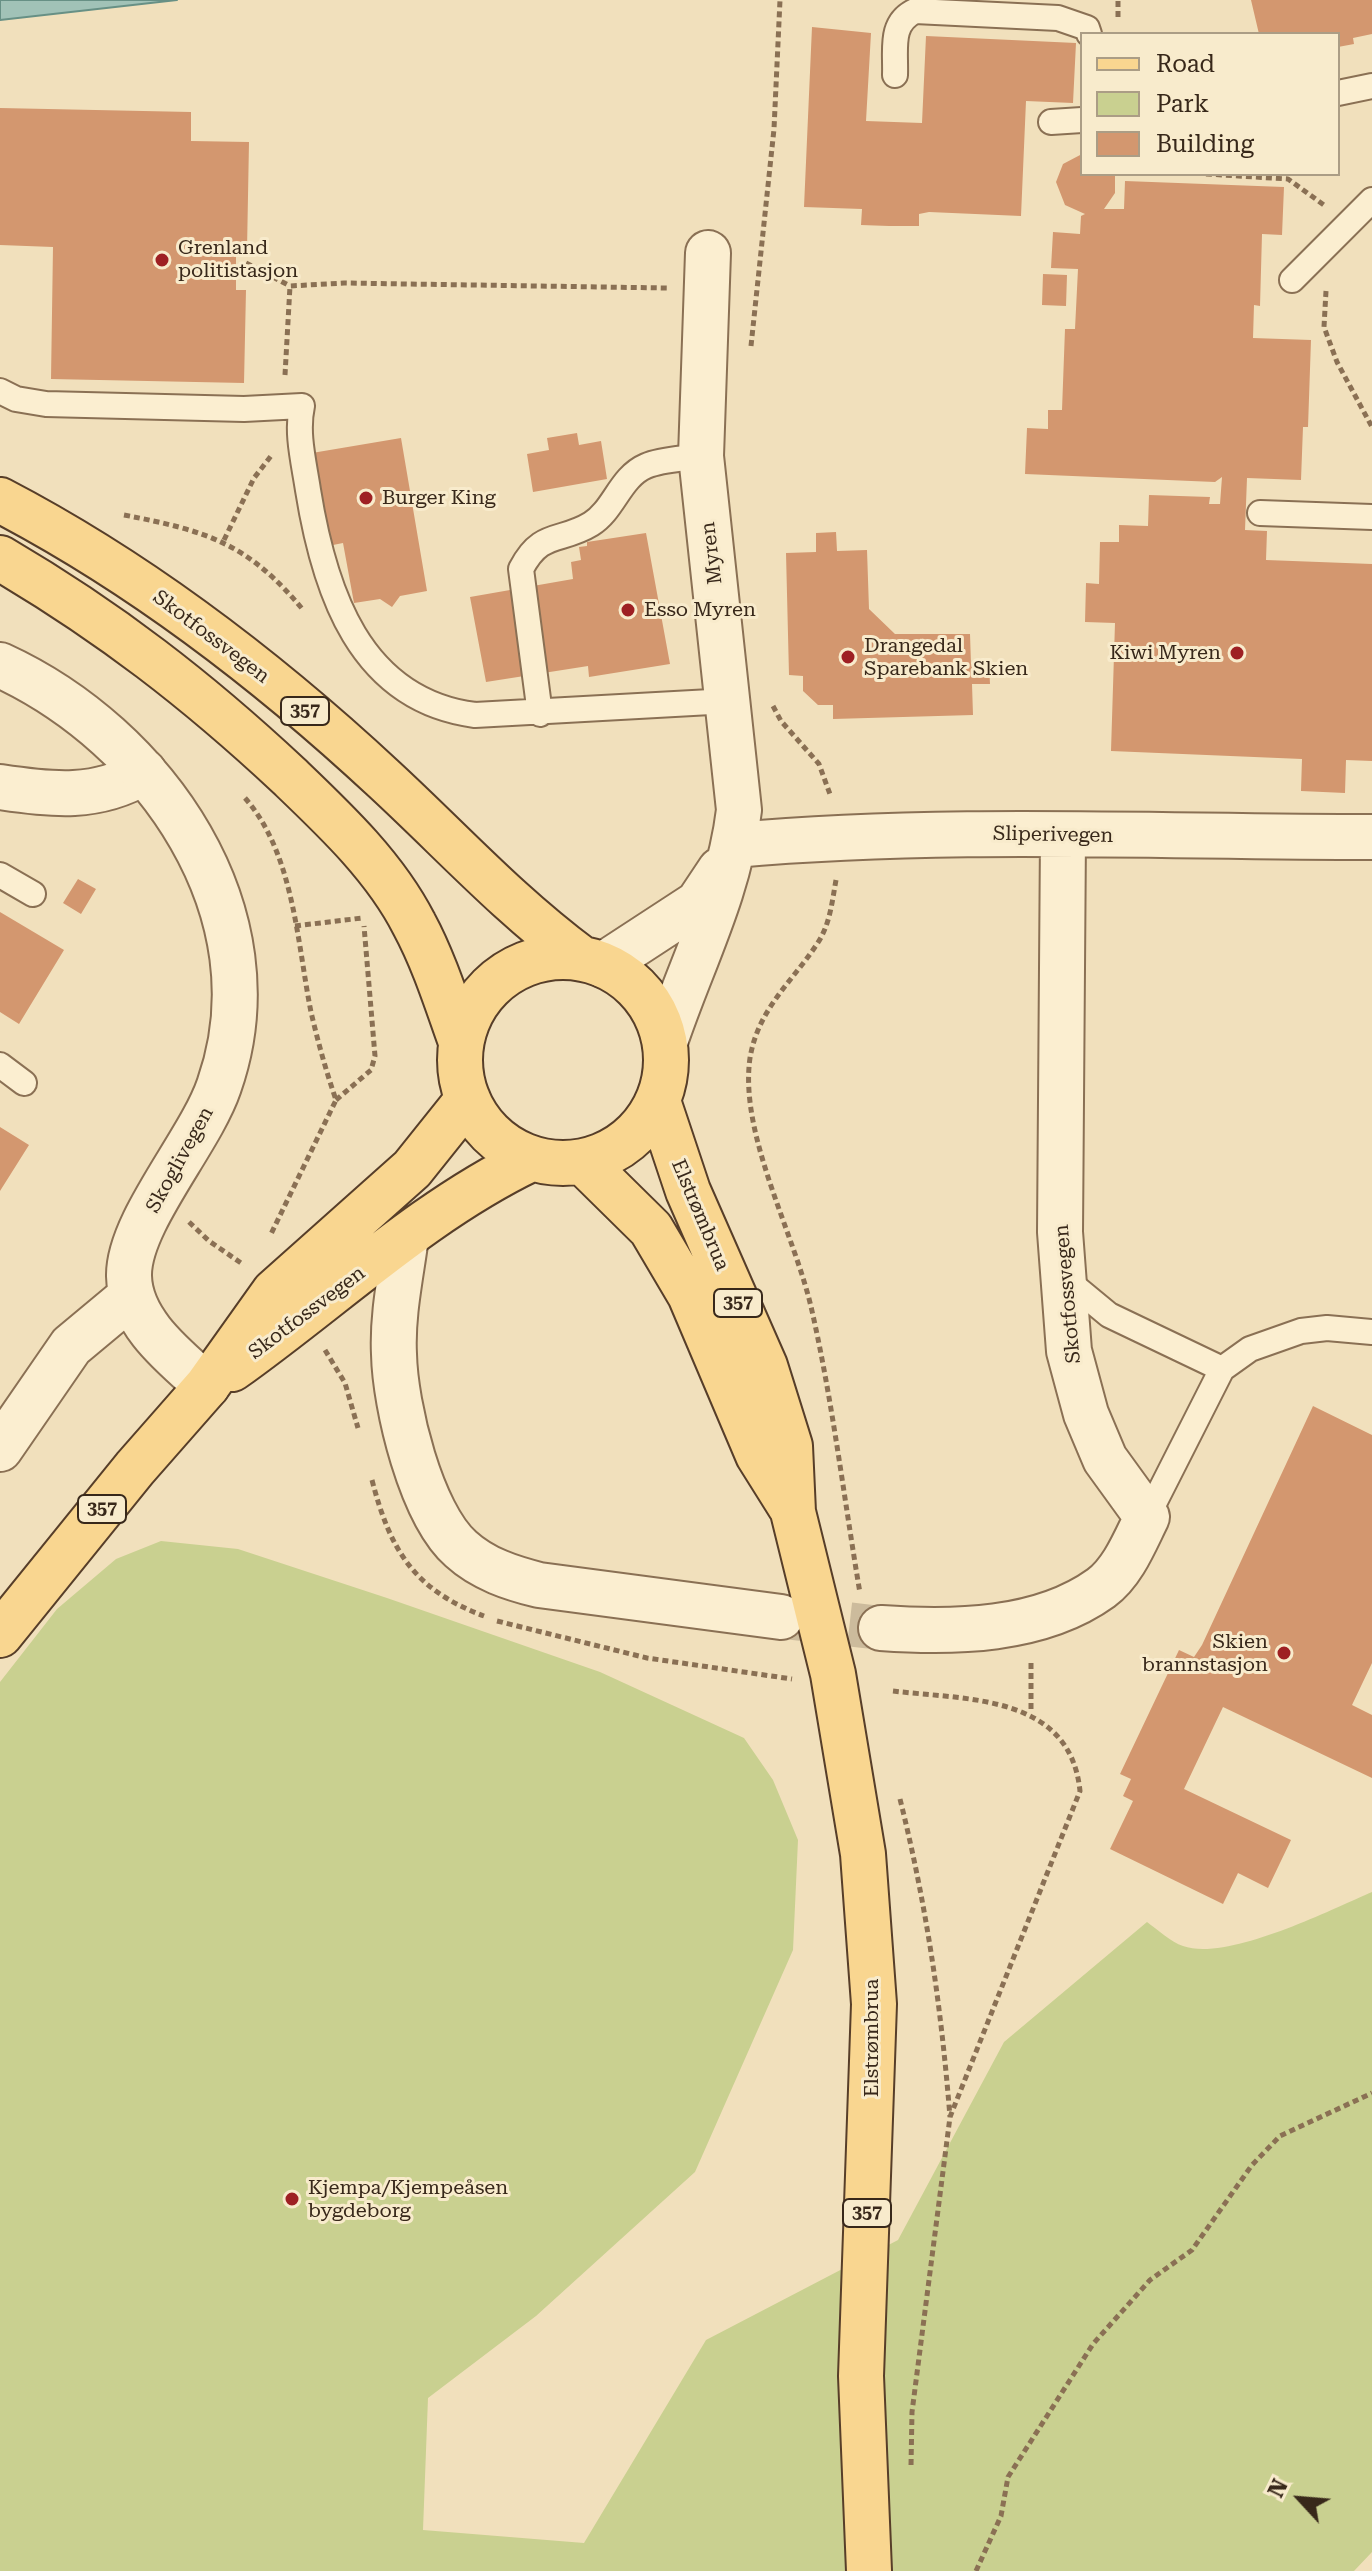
<!DOCTYPE html>
<meta charset="utf-8">
<style>
body{margin:0}
#map{position:relative;width:1372px;height:2571px;overflow:hidden;background:#f1e0bc;font-family:"Roboto Serif",serif}
canvas{display:block}
.legend{position:absolute;left:1080px;top:32px;width:260px;height:144px;box-sizing:border-box;background:#f8ebcc;border:2px solid #ab9d85;margin:0;padding:10px 14px;list-style:none;font-size:24px;color:#38281a}
.legend li{display:flex;align-items:center;gap:16px;height:40px}
.legend b{width:40px;border:2px solid #ab9d85}
.north{position:absolute;left:1260px;top:2459px;width:80px;height:80px;-webkit-text-stroke:6px #f8ebcc;paint-order:stroke;rotate:296deg;font-size:22px;font-weight:700;line-height:32px;text-align:center;color:#38281a}
.north::after{content:'';display:block;margin:auto;width:28px;height:36px;background:#38281a;clip-path:polygon(50% 0,100% 100%,50% 72%,0 100%)}
</style>
<div id="map">
<canvas width="1372" height="2571"></canvas>
<ul class="legend">
<li><b style="height:10px;background:#f9d690"></b>Road</li>
<li><b style="height:22px;background:#c9d090"></b>Park</li>
<li><b style="height:22px;background:#d3976f"></b>Building</li>
</ul>
<div class="north">N</div>
</div>
<script>
const ctx = document.querySelector('canvas').getContext('2d');
ctx.lineJoin = 'round';
function paint(path, color) {
  ctx.fillStyle = color;
  ctx.fill(path, 'evenodd');
}
function trace(path, color, width, dash) {
  ctx.strokeStyle = color;
  ctx.lineWidth = width;
  ctx.lineCap = dash ? 'butt' : 'round';
  ctx.setLineDash(dash || []);
  ctx.stroke(path);
}
function write(font, color, halo, rows, align = 'center') {
  ctx.font = font + ' "Roboto Serif",serif';
  ctx.lineWidth = 6;
  ctx.setLineDash([]);
  ctx.textBaseline = 'middle';
  ctx.strokeStyle = halo;
  ctx.fillStyle = color;
  for (const [text, x, y, turn = 0] of rows) {
    ctx.save();
    ctx.translate(x, y);
    ctx.rotate((+turn || 0) * Math.PI / 180);
    ctx.textAlign = isNaN(turn) ? turn : align;
    if (halo) ctx.strokeText(text, 0, 0);
    ctx.fillText(text, 0, 0);
    ctx.restore();
  }
}
paint(new Path2D(`
 M 161,1541 L 238,1549 L 387,1598 L 600,1672 L 744,1738 L 773,1780 L 798,1840 L 793,1950 L 695,2172 L 536,2316 L 428,2398 L 423,2530 L 584,2543 L 706,2340 L 898,2240 L 1004,2042 L 1147,1922 C 1158,1930 1171,1942 1183,1946 C 1227,1962 1330,1910 1372,1892 L 1372,2552 L 1354,2571 L 0,2571 L 0,1682 L 57,1609 L 116,1559 Z`), '#c9d090');
const water = new Path2D(`
 M 0,0 L 177,0 L 0,20 Z`);
paint(water, '#a1c2b7');
trace(water, '#679085', 2);
paint(new Path2D(`
 M 1251,0 L 1372,0 L 1372,34 L 1353,38 L 1354,44 L 1338,47 L 1338,34 L 1259,34 Z
 M 812,27 L 871,33 L 866,121 L 922,123 L 926,36 L 1076,43 L 1073,103 L 1026,101 L 1021,216 L 929,212 L 919,214 L 919,226 L 889,226 L 861,225 L 862,209 L 804,207 Z
 M 0,108 L 191,112 L 191,141 L 249,142 L 247,250 L 236,250 L 236,290 L 246,290 L 244,383 L 51,379 L 53,247 L 0,245 Z
 M 1082,154 L 1082,174 L 1115,174 L 1115,193 L 1104,209 L 1124,209 L 1125,181 L 1284,187 L 1282,235 L 1262,234 L 1260,306 L 1254,305 L 1253,338 L 1311,340 L 1308,427 L 1303,427 L 1301,480 L 1247,478 L 1245,530 L 1267,531 L 1266,560 L 1372,564 L 1372,761 L 1346,760 L 1345,793 L 1301,791 L 1302,759 L 1111,751 L 1115,623 L 1085,622 L 1086,583 L 1099,584 L 1100,542 L 1119,542 L 1119,525 L 1148,526 L 1149,495 L 1210,497 L 1209,504 L 1220,504 L 1222,477 L 1215,482 L 1025,474 L 1027,428 L 1048,429 L 1048,410 L 1062,410 L 1065,329 L 1075,329 L 1078,269 L 1051,268 L 1053,232 L 1080,234 L 1081,216 L 1085,214 L 1065,205 L 1056,182 L 1063,164 Z
 M 1043,274 L 1067,275 L 1066,306 L 1042,305 Z
 M 577,433 L 579,445 L 601,441 L 607,479 L 533,492 L 527,454 L 549,450 L 547,438 Z
 M 401,438 L 427,591 L 400,596 L 392,607 L 380,599 L 354,603 L 343,543 L 328,546 L 312,453 Z
 M 836,532 L 837,551 L 867,550 L 869,609 L 895,634 L 970,634 L 971,664 L 989,664 L 990,684 L 972,684 L 973,715 L 833,719 L 833,705 L 818,705 L 803,691 L 803,676 L 789,675 L 786,553 L 816,552 L 816,533 Z
 M 646,533 L 670,664 L 589,677 L 588,666 L 486,682 L 470,597 L 573,579 L 571,562 L 581,560 L 579,547 L 587,546 L 587,542 Z
 M 78,879 L 96,889 L 81,914 L 63,903 Z
 M 0,912 L 64,950 L 19,1024 L 0,1012 Z
 M 0,1127 L 29,1145 L 0,1191 Z
 M 1313,1406 L 1372,1435 L 1372,1663 L 1352,1705 L 1372,1715 L 1372,1778 L 1223,1707 L 1184,1789 L 1291,1840 L 1268,1888 L 1238,1873 L 1223,1904 L 1110,1849 L 1133,1801 L 1123,1796 L 1131,1779 L 1120,1774 L 1179,1650 L 1194,1657 L 1202,1645 Z`), '#d3976f');
trace(new Path2D(`
 M 784,1617 L 881,1628`), '#ccbb9c', 44, [44, 22]);
const service = new Path2D(`
 M 895,75 C 896,50 889,23 915,11 L 1058,18 L 1087,28 L 1089,34
 M 1338,93 L 1372,86
 M 1051,122 L 1082,120
 M 1292,280 L 1372,200
 M 0,391 L 16,399 L 46,404 L 244,409 L 302,406 C 296,433 304,463 308,490 C 324,590 359,700 475,715 L 729,701
 M 1260,513 L 1372,517
 M 540,714 L 521,569 C 541,530 560,543 591,524 C 614,510 620,477 646,466 C 662,459 684,459 701,456
 M 0,875 L 33,894
 M 0,1065 L 24,1083
 M 1063,1277 L 1109,1315 L 1222,1369
 M 1147,1517 L 1222,1369 L 1250,1349 L 1301,1331 L 1327,1328 L 1372,1332`);
const minor = new Path2D(`
 M 0,787 C 52,795 97,800 144,772
 M 734,845 C 946,826 1160,837 1372,837
 M 603,965 L 698,903 L 720,870
 M 665,1042 C 691,964 729,894 739,810 L 701,456 L 708,253
 M 406,1237 C 401,1275 392,1315 394,1354 C 395,1406 421,1514 461,1549 C 483,1569 511,1578 539,1585 L 781,1617
 M 0,1449 L 71,1346 L 131,1296
 M 881,1628 C 953,1633 1040,1632 1101,1588 C 1123,1572 1135,1541 1147,1517 L 1105,1459 L 1086,1414 L 1069,1351 L 1060,1232 L 1063,836`);
const tertiary = new Path2D(`
 M 0,665 C 155,736 280,913 219,1086 C 200,1142 128,1222 129,1276 C 130,1323 175,1357 207,1386`);
const primary = new Path2D(`
 M 0,500 C 142,574 269,672 385,780 C 453,843 507,903 582,959
 M 0,558 C 109,622 197,690 289,776 C 335,820 385,867 414,924 C 434,961 447,1003 461,1042
 M460 1060a103 103 0 1 1 206 0a103 103 0 1 1-206 0Z
 M 658,1101 L 688,1191 L 765,1366 L 790,1446 L 793,1512 L 833,1674 L 863,1854 L 874,2004 L 861,2376 L 869,2571
 M 583,1162 L 651,1229 L 690,1295 L 758,1455 L 790,1506
 M 232,1369 C 331,1299 422,1211 531,1159
 M 0,1635 L 135,1468 L 207,1386 L 274,1292 L 412,1169 L 468,1099`);
trace(service, '#8a7054', 28);
trace(minor, '#8a7054', 48);
trace(tertiary, '#8a7054', 48);
trace(primary, '#573e29', 48);
trace(new Path2D(`
 M 1118,17 L 1118,0
 M 1206,174 L 1288,179 L 1324,205
 M 246,263 L 290,286
 M 1326,291 L 1324,327 L 1337,362 L 1372,427
 M 751,346 L 774,129 L 780,0
 M 285,375 L 290,286 L 344,283 L 667,288
 M 124,515 C 207,531 248,543 304,611
 M 224,540 L 254,478 L 271,456
 M 773,706 L 781,721 L 819,764 L 831,797
 M 245,798 C 294,854 297,942 311,1012 C 318,1042 326,1071 336,1100 L 270,1236
 M 836,880 C 832,902 830,925 817,944 C 792,982 758,1009 750,1058 C 739,1135 795,1234 812,1311 C 833,1404 844,1499 860,1593
 M 295,926 L 362,918
 M 336,1100 L 371,1070 L 375,1056 L 364,926
 M 189,1222 L 209,1241 L 244,1265
 M 325,1350 L 345,1383 L 358,1428
 M 372,1480 C 390,1550 414,1590 484,1616
 M 497,1621 L 647,1658 L 792,1679
 M 1031,1663 L 1031,1713
 M 893,1691 C 967,1700 1070,1694 1080,1791 L 950,2117 L 912,2412 L 911,2466
 M 900,1799 C 927,1908 941,2006 950,2117
 M 976,2571 L 1001,2516 L 1008,2477 L 1093,2344 L 1150,2280 L 1192,2250 L 1252,2165 L 1280,2136 L 1372,2093`), '#8a7054', 5, [6, 4]);
trace(service, '#fbeed0', 24);
trace(minor, '#fbeed0', 44);
trace(tertiary, '#fbeed0', 44);
trace(primary, '#f9d690', 44);
for (const [x, y, r, color] of [
 [162,260,8,"#9e2023"],
 [366,498,8,"#9e2023"],
 [628,610,8,"#9e2023"],
 [1237,653,8,"#9e2023"],
 [848,657,8,"#9e2023"],
 [1284,1653,8,"#9e2023"],
 [292,2199,8,"#9e2023"]
]) {
  const dot = new Path2D();
  dot.arc(x, y, r, 0, 2 * Math.PI);
  ctx.fillStyle = color;
  ctx.fill(dot);
  trace(dot, '#f8ebcc', 3);
}
for (const [x, y, w] of [
 [305,711,48],
 [738,1303,48],
 [102,1509,48],
 [867,2213,48]
]) {
  const box = new Path2D();
  box.roundRect(x - w / 2, y - 14, w, 28, 6);
  ctx.fillStyle = '#f8ebcc';
  ctx.fill(box);
  trace(box, '#38281a', 2);
}
write('bold 18px', '#38281a', null, [
 ["357",305,711],
 ["357",738,1303],
 ["357",102,1509],
 ["357",867,2213]
]);
write('20px', '#38281a', '#f8ebcc', [
 ["Grenland",178,248],
 ["politistasjon",178,271],
 ["Burger King",382,498],
 ["Esso Myren",644,610],
 ["Drangedal",864,646],
 ["Sparebank Skien",864,669],
 ["Kiwi Myren",1221,653,"right"],
 ["Skien",1268,1642,"right"],
 ["brannstasjon",1268,1665,"right"],
 ["Kjempa/Kjempeåsen",308,2188],
 ["bygdeborg",308,2211]
], 'left');
write('20px', '#38281a', '#f8ebcc', [
 ["Myren",712,553,-97],
 ["Skotfossvegen",211,637,37],
 ["Sliperivegen",1053,835,1],
 ["Skoglivegen",180,1160,-61],
 ["Elstrømbrua",700,1215,67],
 ["Skotfossvegen",1068,1294,-95],
 ["Skotfossvegen",307,1313,-37],
 ["Elstrømbrua",872,2038,-90]
]);
</script>
